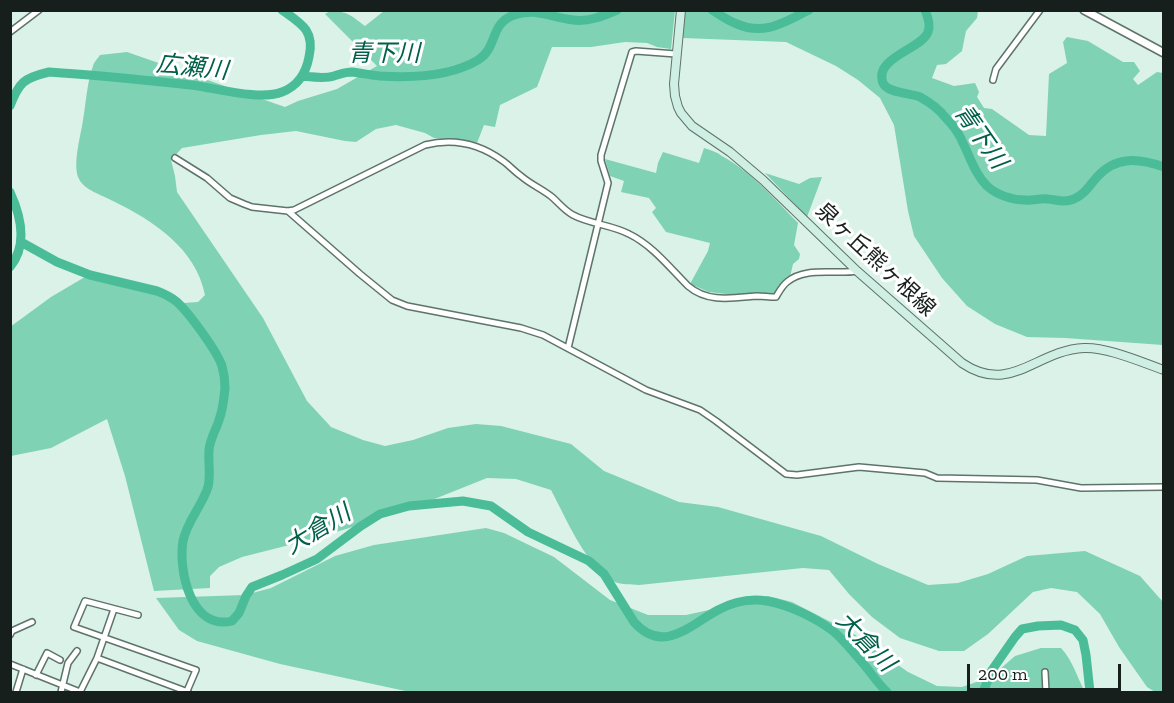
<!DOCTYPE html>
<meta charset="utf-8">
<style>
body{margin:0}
#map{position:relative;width:1174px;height:703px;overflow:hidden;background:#daf2e8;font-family:"Zilla Slab",serif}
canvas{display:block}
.frame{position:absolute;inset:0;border:12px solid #171f1c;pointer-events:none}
.scale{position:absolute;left:967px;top:664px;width:154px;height:27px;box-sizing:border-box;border:3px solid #171f1c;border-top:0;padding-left:8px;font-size:18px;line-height:21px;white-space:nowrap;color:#171f1c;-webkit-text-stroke:4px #fff;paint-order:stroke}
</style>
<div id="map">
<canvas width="1174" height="703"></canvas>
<div class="frame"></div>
<div class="scale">200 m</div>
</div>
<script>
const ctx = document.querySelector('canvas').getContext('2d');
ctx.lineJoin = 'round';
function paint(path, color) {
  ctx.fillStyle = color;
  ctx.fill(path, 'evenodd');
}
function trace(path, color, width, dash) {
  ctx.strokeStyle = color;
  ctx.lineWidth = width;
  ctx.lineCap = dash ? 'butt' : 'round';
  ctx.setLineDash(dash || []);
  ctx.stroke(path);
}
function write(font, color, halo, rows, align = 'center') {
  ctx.font = font + ' "Zilla Slab","Noto Sans JP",serif';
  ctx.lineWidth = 6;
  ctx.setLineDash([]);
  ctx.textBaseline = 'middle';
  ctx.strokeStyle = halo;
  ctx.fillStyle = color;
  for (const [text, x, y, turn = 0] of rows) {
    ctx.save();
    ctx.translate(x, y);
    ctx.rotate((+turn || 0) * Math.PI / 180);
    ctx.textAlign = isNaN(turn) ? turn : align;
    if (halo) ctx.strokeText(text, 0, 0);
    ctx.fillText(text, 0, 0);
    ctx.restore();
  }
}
paint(new Path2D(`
 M 330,11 C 347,11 352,16 365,26 L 384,11 L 675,11 L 671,49 L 657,47 L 647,43 L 625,42 L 591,47 L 552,47 L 537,87 L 500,105 L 495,127 L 484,125 L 477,143 L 434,138 L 425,133 L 396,125 L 376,129 L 356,142 L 345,141 L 296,131 L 261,135 L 182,148 L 171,160 L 175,176 L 177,192 L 263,318 L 307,401 L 331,427 L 363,440 L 385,446 L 413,440 L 448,428 L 476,424 L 501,426 L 571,444 L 604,471 L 679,502 L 718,507 L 821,536 L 878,564 L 928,585 L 958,583 L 988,574 L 1027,556 L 1085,551 L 1140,576 L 1163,602 L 1163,692 L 1155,692 L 1147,687 L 1119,647 L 1100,614 L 1077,592 L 1051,588 L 1033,592 L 988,634 L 964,651 L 939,651 L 900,638 L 872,617 L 849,594 L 829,570 L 803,568 L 639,585 C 631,584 622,585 615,582 C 586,567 566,518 551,490 L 516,479 L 487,478 L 417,506 L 356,526 L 309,540 L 242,557 L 219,567 L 210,576 L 210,588 L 154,591 L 125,476 L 107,419 L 51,448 L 11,456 L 10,327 L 51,297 L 90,274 L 100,274 L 123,279 L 183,303 L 198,302 L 205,295 C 196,248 152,220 113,201 C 102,195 84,190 79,179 C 72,165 81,135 83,120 C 86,103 87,82 93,66 C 94,62 98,58 100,55 L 127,52 L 285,107 L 298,101 L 337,89 L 377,66 L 325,14 Z
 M 685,11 L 978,11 L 977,18 L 966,31 L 962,51 L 946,64 L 937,65 L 932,78 L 954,86 L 975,83 L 979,92 L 977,97 L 984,108 L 992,109 L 1029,135 L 1046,136 L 1049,74 L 1067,63 L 1063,42 L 1067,37 L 1088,41 L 1123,62 L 1134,62 L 1140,71 L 1133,79 L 1138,85 L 1157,72 L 1163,73 L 1163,345 L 1065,338 L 1027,337 L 995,324 L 967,306 L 942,278 L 914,236 L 908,211 L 894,125 L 880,98 L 858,80 L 836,66 L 786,42 L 683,38 Z
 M 704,148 C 710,150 717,152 722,156 C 750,171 776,200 798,223 L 794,245 L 800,254 L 799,259 L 793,264 L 790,277 L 783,281 L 774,294 L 756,293 L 743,296 L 709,292 L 690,284 L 708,251 L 710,243 L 666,232 L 652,212 L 656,208 L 649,198 L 621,192 L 624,181 L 610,176 L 605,159 L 656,173 L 658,163 L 663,152 L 699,163 Z
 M 765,173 L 799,184 L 810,178 L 822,177 L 807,217 Z
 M 486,528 L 504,533 L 554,557 L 610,600 L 648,615 L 686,615 L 718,608 L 742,600 L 768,596 L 792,602 L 854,634 L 908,672 L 937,686 L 962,687 L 991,677 L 1015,656 L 1041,648 L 1061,648 C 1073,661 1077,677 1085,692 L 410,692 L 280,664 L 197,641 L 179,630 L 156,598 L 245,595 L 271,588 L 335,556 L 374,545 Z`), '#7fd2b4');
trace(new Path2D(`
 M 712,10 C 720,15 728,21 737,24 C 765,36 784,22 809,10
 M 925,10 C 928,17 931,25 928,32 C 922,49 873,58 883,83 C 887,93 910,93 920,97 C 929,102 939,109 945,117 C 953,125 959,133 963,143 C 970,157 975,174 987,186 C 997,195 1012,200 1025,200 C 1032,201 1040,198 1048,199 C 1058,200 1064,203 1074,199 C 1085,194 1089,186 1097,177 C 1116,156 1138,158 1164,167
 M 302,76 C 313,77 324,79 334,76 C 341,74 345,72 352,72 C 361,73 370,75 380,76 C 412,78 450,77 478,60 C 498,48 489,24 514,15 C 534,7 553,18 573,20 C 589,22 603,16 617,10
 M 10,106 C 19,82 24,78 49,72 C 96,75 144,80 191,85 C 216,88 260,101 282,92 C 298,86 306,73 309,57 C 315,31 302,24 282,10
 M 10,192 C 21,216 28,245 10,267
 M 21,242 L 57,262 L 90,275 L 157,291 C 165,294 171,297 177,302 C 189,313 217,351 222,366 C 224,373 225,381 225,388 C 224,399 223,410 219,420 C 216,430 210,439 209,450 C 208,462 211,475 208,487 C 202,506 187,521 183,541 C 178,570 191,631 232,621 L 239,613 L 246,596 L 252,587 L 282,575 L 317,559 L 361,526 L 380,514 L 409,506 L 463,501 L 491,506 L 528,532 L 589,561 L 604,574 L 634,622 C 663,655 690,625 718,610 C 733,602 749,598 767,601 C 789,605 814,617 833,631 C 843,639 852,651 861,661 C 870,671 877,683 887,692
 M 983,692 L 992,670 L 1015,637 L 1022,629 L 1038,626 L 1061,625 L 1075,630 L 1083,640 L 1086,655 L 1090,692`), '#4bbc98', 9);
const minor = new Path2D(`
 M 10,32 L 39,10
 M 993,80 L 996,69 L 1040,10
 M 175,158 L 207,178 L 230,198 L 244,204 L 252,207 L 288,211 L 294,210 L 425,145 C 453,138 480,144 503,161 C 510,166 515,172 521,176 C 530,184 542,189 552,197 C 559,203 564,210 573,215 C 590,224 612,225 629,234 C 652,245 670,268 688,286 C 708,303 732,298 757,296 C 763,296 769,297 776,297 C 779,292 782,286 787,282 C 806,266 835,275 857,271
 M 288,211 L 360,274 L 392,300 L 407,306 L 521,328 L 543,335 L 646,390 L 700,410 L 716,421 L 786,474 L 797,475 L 859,467 L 925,473 L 937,478 L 1037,480 L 1081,488 L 1164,487
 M 568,348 L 608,183 L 601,161 L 601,155 L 632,52 L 636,51 L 676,54
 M 138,615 L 85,601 L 74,627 L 196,670 L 187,691
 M 10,635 L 12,631 L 32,622
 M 97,658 L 188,692
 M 10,664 L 80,692
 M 1045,672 L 1046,692
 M 36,675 L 47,653 L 60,660
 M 16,692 L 23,669
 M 61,692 L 68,663 L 77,651
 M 80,692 L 97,658 L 114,609`);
const tertiary = new Path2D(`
 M 1084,10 L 1164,53`);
const secondary = new Path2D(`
 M 681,10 L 674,84 L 675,96 L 678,107 L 681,113 L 692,126 L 730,152 L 763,180 L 857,271 L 962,363 C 1011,396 1036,350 1084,348 C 1107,347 1141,362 1164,370`);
trace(minor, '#5e736b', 8);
trace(tertiary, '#5e736b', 10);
trace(secondary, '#5e736b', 10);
trace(minor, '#fff', 5);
trace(tertiary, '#fff', 7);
trace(secondary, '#cfeee4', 8);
write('22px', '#171f1c', '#fff', [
 ["泉ヶ丘熊ヶ根線",875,260,43]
]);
write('italic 24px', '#006049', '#fff', [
 ["青下川",384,54],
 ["広瀬川",192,68,6],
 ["青下川",980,137,55],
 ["大倉川",318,530,-31],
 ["大倉川",865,642,46]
]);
</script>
